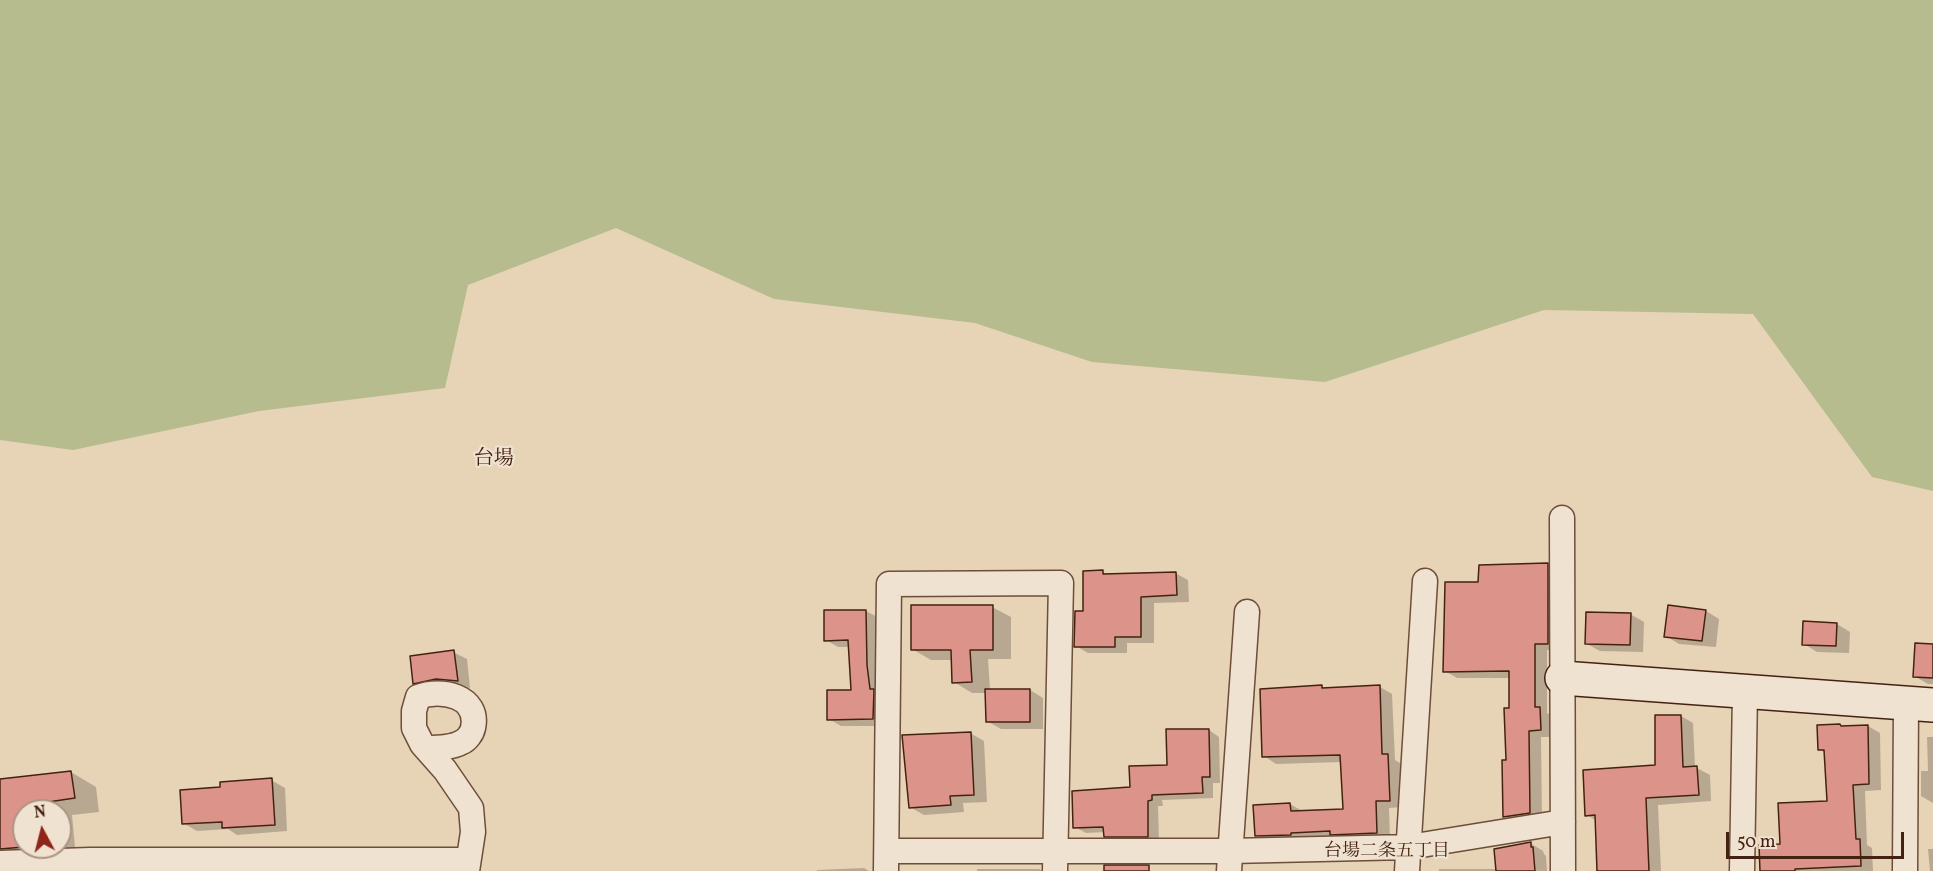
<!DOCTYPE html>
<meta charset="utf-8">
<style>
body{margin:0}
#map{position:relative;width:1933px;height:871px;overflow:hidden;background:#e7d3b6;font-family:Vollkorn,serif}
canvas{display:block}
.north{position:absolute;left:12px;top:799px;width:60px;height:60px;box-sizing:border-box;background:#efe2d0;border:2px solid #ab9584;border-radius:50%;rotate:353deg;font-size:16px;font-weight:700;line-height:24px;text-align:center;color:#421}
.north::after{content:'';display:block;margin:auto;width:21px;height:27px;background:#8f2418;clip-path:polygon(50% 0,100% 100%,50% 72%,0 100%)}
.scale{position:absolute;left:1726px;top:832px;width:178px;height:27px;box-sizing:border-box;border:3px solid #421;border-top:0;padding-left:8px;font-size:18px;line-height:21px;white-space:nowrap;color:#421;-webkit-text-stroke:4px #efe2d0;paint-order:stroke}
</style>
<div id="map">
<canvas width="1933" height="871"></canvas>
<div class="north">N</div>
<div class="scale">50 m</div>
</div>
<script>
const ctx = document.querySelector('canvas').getContext('2d');
ctx.lineJoin = 'round';
function paint(path, color) {
  ctx.fillStyle = color;
  ctx.fill(path, 'evenodd');
}
function trace(path, color, width, dash) {
  ctx.strokeStyle = color;
  ctx.lineWidth = width;
  ctx.lineCap = dash ? 'butt' : 'round';
  ctx.setLineDash(dash || []);
  ctx.stroke(path);
}
function write(font, color, halo, rows, align = 'center') {
  ctx.font = font + ' Vollkorn,"Noto Serif JP",serif';
  ctx.lineWidth = 4.5;
  ctx.setLineDash([]);
  ctx.textBaseline = 'middle';
  ctx.strokeStyle = halo;
  ctx.fillStyle = color;
  for (const [text, x, y, turn = 0] of rows) {
    ctx.save();
    ctx.translate(x, y);
    ctx.rotate((+turn || 0) * Math.PI / 180);
    ctx.textAlign = isNaN(turn) ? turn : align;
    if (halo) ctx.strokeText(text, 0, 0);
    ctx.fillText(text, 0, 0);
    ctx.restore();
  }
}
paint(new Path2D(`
 M 0,0 L 1933,0 L 1933,491 L 1872,477 L 1753,314 L 1544,310 L 1325,382 L 1092,362 L 975,323 L 774,299 L 616,228 L 468,285 L 445,388 L 259,411 L 73,450 L 0,440 Z`), '#b6bc8d');
paint(new Path2D(`
 M 1548,564 L 1560,571 L 1560,650 L 1547,650 L 1547,713 L 1553,716 L 1554,737 L 1541,737 L 1542,820 L 1517,824 L 1504,816 L 1511,678 L 1457,678 L 1445,671 L 1480,584 Z
 M 1103,572 L 1110,576 L 1175,573 L 1188,580 L 1189,602 L 1154,603 L 1154,643 L 1127,643 L 1127,653 L 1088,653 L 1076,646 L 1084,612 Z
 M 992,607 L 1011,617 L 1011,659 L 988,659 L 990,690 L 1030,690 L 1043,698 L 1043,729 L 1001,729 L 987,721 L 987,693 L 972,693 L 954,682 L 953,660 L 931,660 L 912,649 Z
 M 866,611 L 879,618 L 886,726 L 841,726 L 829,719 L 853,691 L 850,647 L 838,647 L 826,640 Z
 M 1706,611 L 1719,619 L 1716,647 L 1679,644 L 1666,636 Z
 M 1630,614 L 1644,622 L 1643,652 L 1600,651 L 1587,644 Z
 M 1837,624 L 1850,632 L 1849,653 L 1817,652 L 1804,644 Z
 M 1933,646 L 1933,684 L 1928,684 L 1914,676 Z
 M 453,652 L 467,659 L 470,688 L 450,686 L 428,691 L 415,683 Z
 M 1322,687 L 1326,689 L 1380,687 L 1392,694 L 1395,760 L 1400,763 L 1402,807 L 1389,808 L 1390,840 L 1270,842 L 1257,835 L 1290,804 L 1304,812 L 1345,810 L 1342,762 L 1276,764 L 1264,756 Z
 M 1681,716 L 1693,723 L 1695,767 L 1710,775 L 1711,801 L 1658,805 L 1661,871 L 1598,871 L 1597,821 L 1587,815 L 1656,767 Z
 M 1868,726 L 1880,733 L 1881,790 L 1865,791 L 1867,845 L 1872,848 L 1873,871 L 1762,871 L 1781,845 L 1829,802 L 1826,753 L 1820,750 Z
 M 1209,730 L 1219,737 L 1220,783 L 1213,783 L 1213,798 L 1162,800 L 1163,806 L 1158,806 L 1159,842 L 1116,842 L 1105,836 L 1105,832 L 1086,833 L 1075,827 L 1131,788 L 1168,766 Z
 M 970,733 L 984,741 L 987,802 L 963,803 L 964,812 L 924,815 L 910,807 Z
 M 1927,737 L 1933,737 L 1933,803 L 1921,796 L 1921,771 L 1928,771 Z
 M 71,772 L 96,787 L 99,812 L 72,815 L 76,858 L 0,865 L 0,780 ZM 24,811 L 60,811 L 60,847 L 24,847 Z
 M 271,780 L 285,788 L 287,831 L 237,835 L 228,829 L 197,831 L 183,823 L 222,788 Z
 M 1530,843 L 1543,851 L 1544,854 L 1546,856 L 1547,871 L 1439,871 L 1439,869 L 1497,869 Z
 M 1928,849 L 1933,849 L 1933,871 L 1930,871 Z
 M 864,868 L 869,871 L 817,871 L 817,870 Z
 M 977,869 L 1039,869 L 1043,871 L 977,871 Z`), '#0003');
const building = new Path2D(`
 M 1548,563 L 1548,644 L 1535,644 L 1535,707 L 1540,707 L 1541,730 L 1529,731 L 1530,813 L 1503,817 L 1502,760 L 1506,760 L 1504,708 L 1509,708 L 1509,671 L 1443,672 L 1445,582 L 1478,582 L 1479,565 Z
 M 1103,570 L 1103,574 L 1176,572 L 1177,595 L 1141,597 L 1141,637 L 1115,637 L 1115,647 L 1074,647 L 1075,611 L 1083,611 L 1083,571 Z
 M 911,605 L 993,605 L 993,650 L 970,650 L 972,682 L 952,683 L 951,650 L 911,650 Z
 M 1668,605 L 1706,610 L 1702,641 L 1664,637 Z
 M 824,610 L 866,610 L 867,665 L 870,689 L 874,689 L 873,719 L 827,720 L 827,690 L 851,690 L 848,640 L 824,641 Z
 M 1586,612 L 1631,613 L 1630,645 L 1585,644 Z
 M 1803,621 L 1837,623 L 1836,646 L 1802,645 Z
 M 1915,643 L 1933,644 L 1933,678 L 1913,677 Z
 M 454,650 L 458,681 L 436,679 L 413,684 L 410,656 Z
 M 1322,685 L 1322,688 L 1380,685 L 1382,754 L 1388,754 L 1390,801 L 1376,801 L 1377,833 L 1330,835 L 1330,831 L 1291,833 L 1291,835 L 1255,836 L 1253,805 L 1290,803 L 1291,811 L 1343,809 L 1340,755 L 1262,757 L 1260,689 Z
 M 985,689 L 1030,689 L 1030,722 L 986,722 Z
 M 1655,715 L 1681,715 L 1683,767 L 1697,766 L 1699,795 L 1646,798 L 1649,871 L 1597,871 L 1595,815 L 1585,816 L 1583,770 L 1655,765 Z
 M 1840,724 L 1841,726 L 1868,725 L 1869,784 L 1853,785 L 1856,839 L 1860,839 L 1861,866 L 1795,869 L 1795,871 L 1760,871 L 1759,845 L 1780,844 L 1778,803 L 1827,801 L 1824,750 L 1818,750 L 1817,725 Z
 M 1166,729 L 1209,729 L 1210,777 L 1202,777 L 1203,793 L 1152,795 L 1152,800 L 1148,801 L 1148,837 L 1104,837 L 1103,827 L 1073,828 L 1072,791 L 1130,787 L 1129,766 L 1167,765 Z
 M 971,732 L 974,795 L 950,796 L 951,805 L 909,808 L 902,735 Z
 M 71,771 L 75,798 L 48,802 L 49,811 L 24,811 L 24,847 L 0,849 L 0,779 Z
 M 272,778 L 275,825 L 222,828 L 222,822 L 182,824 L 180,790 L 220,787 L 220,782 Z
 M 1531,842 L 1531,847 L 1533,847 L 1535,871 L 1496,871 L 1494,849 Z
 M 1104,865 L 1149,865 L 1149,871 L 1104,871 Z`);
paint(building, '#dc938a');
trace(building, '#421', 1.5);
const street = new Path2D(`
 M 1562,518 L 1563,871
 M 426,748 C 437,748 452,748 462,742 C 467,740 472,733 473,728 C 480,696 441,688 418,697 L 414,711 L 414,728 L 422,744 L 445,770 L 471,808 L 473,832 L 467,871
 M 887,851 L 1230,851 L 1409,847 L 1563,822
 M 0,863 L 90,860 L 467,860
 M 886,871 L 889,584 L 1061,583 L 1055,871
 M 1229,871 L 1247,612
 M 1407,871 L 1425,581
 M 1742,871 L 1745,692
 M 1905,871 L 1906,703`);
const secondary = new Path2D(`
 M 1562,678 L 1933,705`);
trace(street, '#6d4e3a', 27);
trace(secondary, '#421', 36);
trace(street, '#efe2d0', 24);
trace(secondary, '#efe2d0', 33);
write('18px', '#421', '#efe2d0', [
 ["台場二条五丁目",1387,853]
]);
write('20px', '#421', '#efe2d0', [
 ["台場",494,460]
]);
</script>
